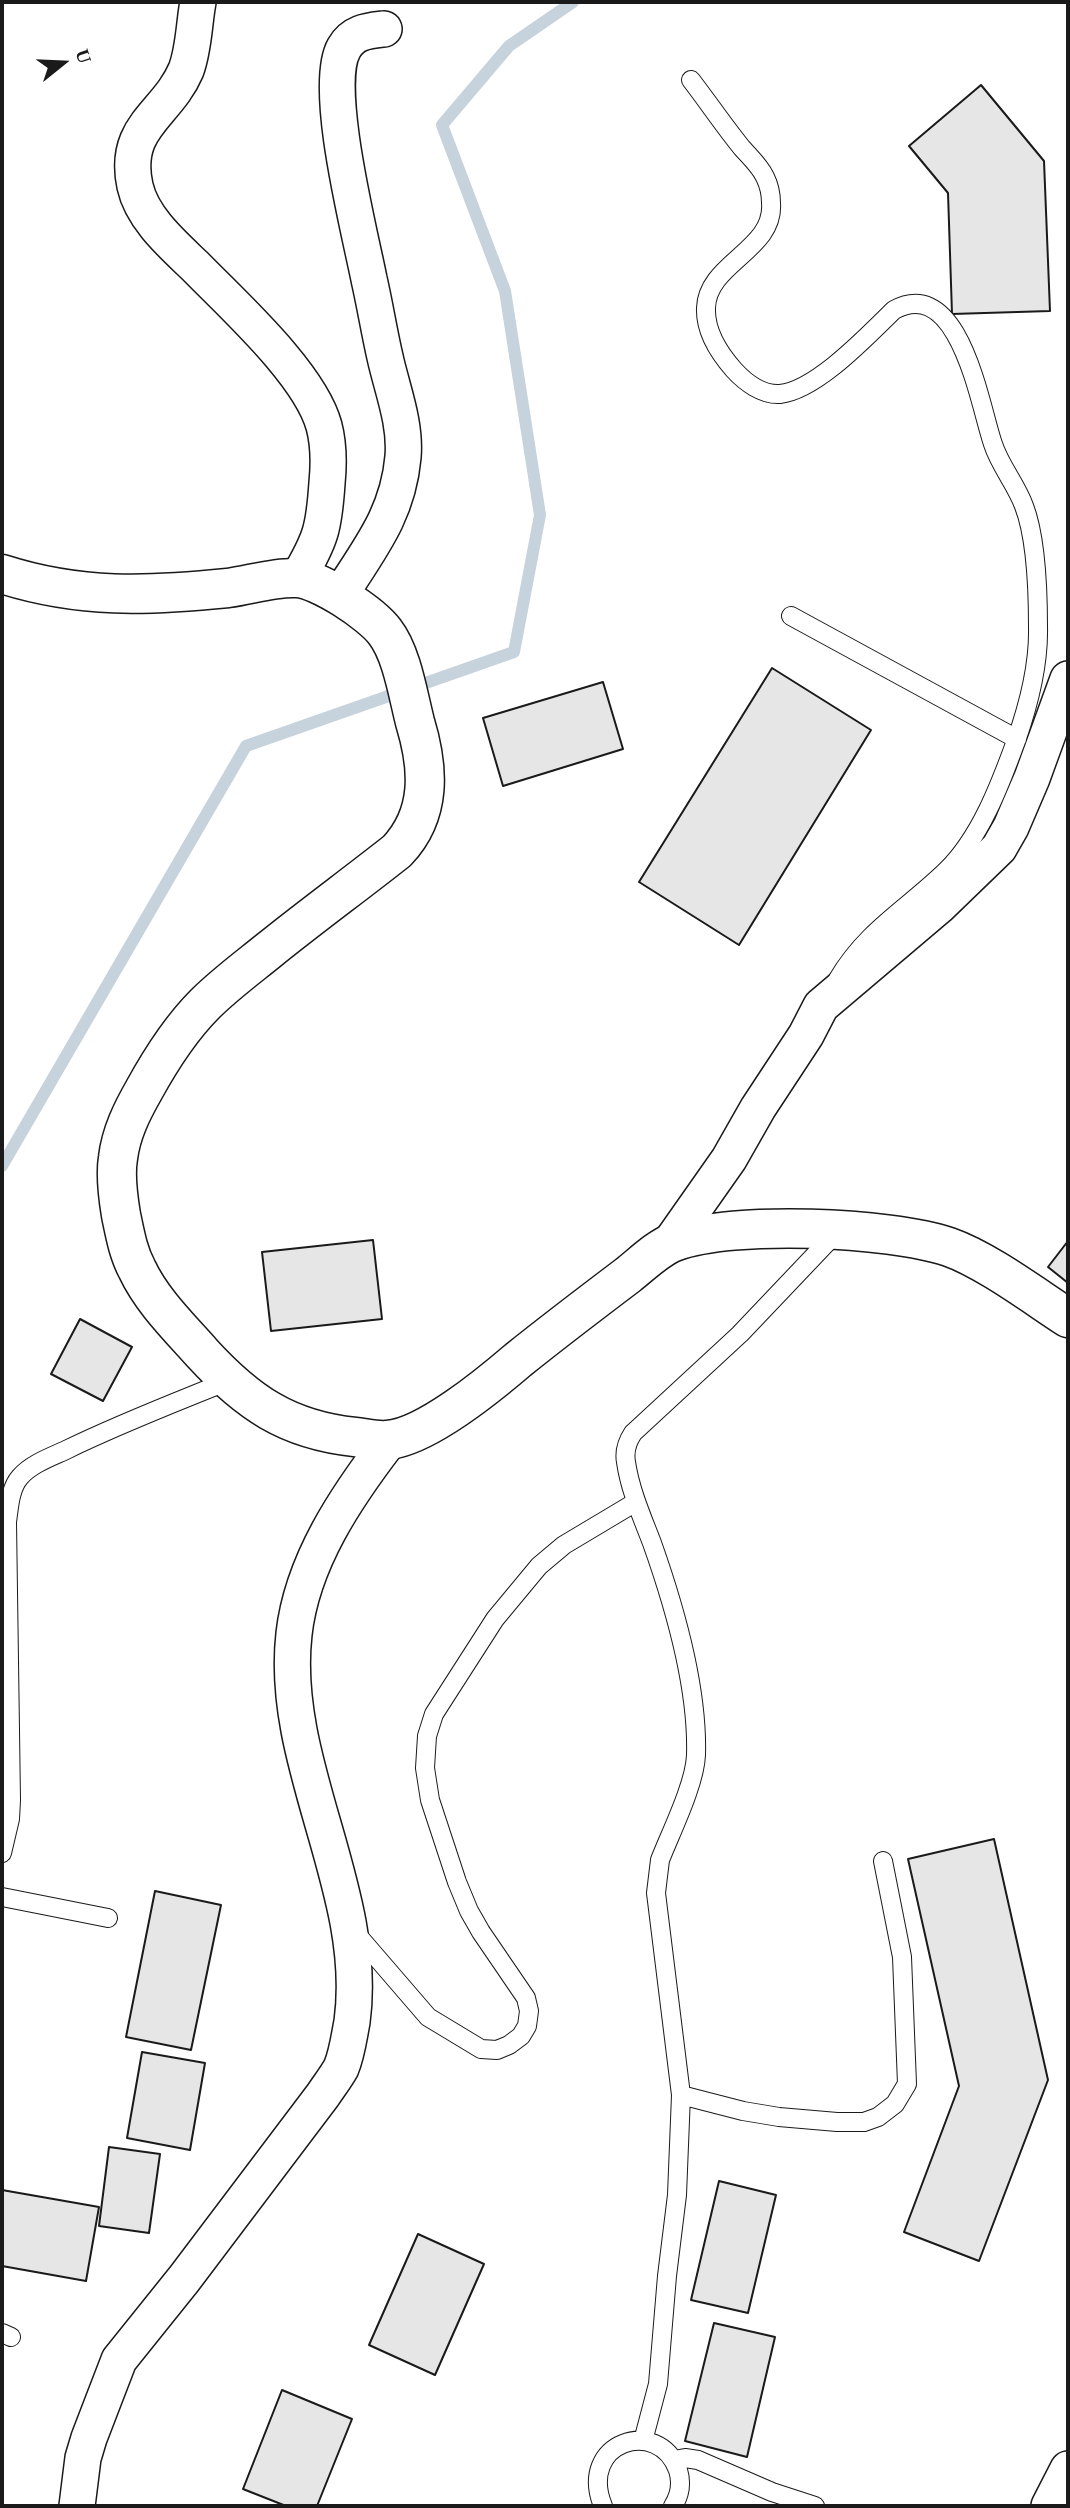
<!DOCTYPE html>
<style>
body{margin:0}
#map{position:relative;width:1070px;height:2508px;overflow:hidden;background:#fff;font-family:Georgia,serif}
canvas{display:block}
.frame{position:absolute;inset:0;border:4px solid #1a1a1a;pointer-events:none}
.north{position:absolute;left:28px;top:28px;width:70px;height:70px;-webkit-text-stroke:5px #fff;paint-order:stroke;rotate:72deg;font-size:19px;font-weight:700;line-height:28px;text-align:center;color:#1a1a1a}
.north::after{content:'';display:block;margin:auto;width:24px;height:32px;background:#1a1a1a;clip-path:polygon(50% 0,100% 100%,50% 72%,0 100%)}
</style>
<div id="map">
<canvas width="1070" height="2508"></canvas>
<div class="frame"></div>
<div class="north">U</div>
</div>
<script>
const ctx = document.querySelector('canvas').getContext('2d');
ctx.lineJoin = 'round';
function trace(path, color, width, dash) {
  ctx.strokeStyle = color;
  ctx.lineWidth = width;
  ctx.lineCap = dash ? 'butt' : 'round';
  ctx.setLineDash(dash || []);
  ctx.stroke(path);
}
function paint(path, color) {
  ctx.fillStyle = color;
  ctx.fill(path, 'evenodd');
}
trace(new Path2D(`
 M 2,1166 L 246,746 L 514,652 L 540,515 L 505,291 L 442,125 L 509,46 L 573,2`), '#c6d2dc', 12);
const building = new Path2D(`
 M 981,85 L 1044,161 L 1050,311 L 952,314 L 948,193 L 909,146 Z
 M 772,668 L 871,730 L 739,945 L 639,882 Z
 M 603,682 L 623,749 L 503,786 L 483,718 Z
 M 373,1240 L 382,1319 L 271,1331 L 262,1252 Z
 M 1068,1241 L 1068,1283 L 1048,1267 Z
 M 80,1319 L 132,1347 L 103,1401 L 51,1374 Z
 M 994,1839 L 1048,2080 L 979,2261 L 904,2232 L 959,2086 L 908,1859 Z
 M 155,1891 L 221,1905 L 191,2050 L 126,2037 Z
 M 142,2052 L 205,2063 L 190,2150 L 127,2138 Z
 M 109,2147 L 160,2154 L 149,2233 L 99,2226 Z
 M 719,2181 L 776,2195 L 748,2313 L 691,2300 Z
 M 2,2190 L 99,2207 L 86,2281 L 2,2266 Z
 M 418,2234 L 484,2264 L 435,2375 L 369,2345 Z
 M 714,2323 L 775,2337 L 747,2457 L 685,2441 Z
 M 282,2390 L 352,2419 L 317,2506 L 286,2506 L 243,2489 Z`);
paint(building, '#e6e6e6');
trace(building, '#1a1a1a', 2);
const lane = new Path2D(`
 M 691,80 C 708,102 724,126 742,148 C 750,157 760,166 765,177 C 769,185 771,194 771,203 C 775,250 707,263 706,308 C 705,331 719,353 734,370 C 745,382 762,395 780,394 C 817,390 868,335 894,310 C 960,274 980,407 993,444 C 1000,466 1016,484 1024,506 C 1036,537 1038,593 1038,627 C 1039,666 1029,704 1016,741 C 1000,785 980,838 946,871 C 907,909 867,930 838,979
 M 791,616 L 1017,739
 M 836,1233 L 740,1334 L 633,1433 C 627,1442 624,1451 626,1462 C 630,1490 642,1517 652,1543 C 674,1605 698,1689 696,1755 C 695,1784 671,1832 660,1860 L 656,1893 L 681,2095 L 743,2111 L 779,2117 L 837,2122 L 864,2122 L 878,2117 L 895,2104 L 907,2084 L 902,1957 L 883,1861
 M 2,1853 L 10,1819 L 11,1800 L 7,1522 C 9,1508 10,1488 20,1477 C 31,1464 51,1457 66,1450 C 119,1424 174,1403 228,1381
 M 2,1897 L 108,1918
 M 353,1930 L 428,2017 L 481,2049 L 497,2050 L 509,2045 L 521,2036 L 527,2026 L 529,2011 L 526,1998 L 481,1932 L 469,1911 L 457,1882 L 430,1800 L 425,1768 L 427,1736 L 434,1714 L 495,1619 L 539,1566 L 564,1545 L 636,1502
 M 2,2333 L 11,2337
 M 643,2441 L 658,2384 L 667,2276 L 677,2195 L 681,2095
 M 674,2460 L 685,2458 L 698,2460 L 772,2492 L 815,2506
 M 603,2506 C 577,2442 658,2416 678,2470 C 682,2483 680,2495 673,2506`);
const street = new Path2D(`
 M 198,2 C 194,23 194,49 186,70 C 167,115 122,126 135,186 C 142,218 172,244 195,266 C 233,305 310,374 324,426 C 329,445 329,463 327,483 C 324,528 321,539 298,578
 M 340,595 C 370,548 398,514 403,457 C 406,423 392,389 385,357 C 379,331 375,305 369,279 C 360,233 322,86 344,48 C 353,32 367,31 384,29
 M 670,1243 L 729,1159 L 758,1108 L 806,1035 L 821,1006 L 939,906 L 999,848 L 1011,827 L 1032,778 L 1068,679
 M 77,2506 L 83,2458 L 89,2438 L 119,2360 L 184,2279 L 323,2095 C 329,2086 336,2077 341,2068 C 347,2054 349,2037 352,2022 C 370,1891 279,1765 294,1634 C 302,1562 346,1497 389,1441
 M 1049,2506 L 1068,2469`);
const secondary = new Path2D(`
 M 2,574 C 80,599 148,596 228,588 C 250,585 274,577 296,578 C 318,578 372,614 385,632 C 402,654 408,695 415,722 C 429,768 432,814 397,851 C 354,885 310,917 268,951 C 247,968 224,985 205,1004 C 180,1029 161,1059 144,1090 C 132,1111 121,1133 118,1158 C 115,1176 118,1197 121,1215 C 125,1234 128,1252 137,1269 C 152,1301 179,1327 202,1353 C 247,1402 287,1430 355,1437 C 365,1438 377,1441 387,1440 C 425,1438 490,1384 518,1360 C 554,1331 591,1303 628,1275 C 642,1264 658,1248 674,1242 C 734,1220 888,1227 949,1247 C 986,1260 1034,1296 1068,1318`);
trace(lane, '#1a1a1a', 20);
trace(street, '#1a1a1a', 38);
trace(secondary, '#1a1a1a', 41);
trace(lane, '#fff', 18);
trace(street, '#fff', 35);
trace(secondary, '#fff', 38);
</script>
